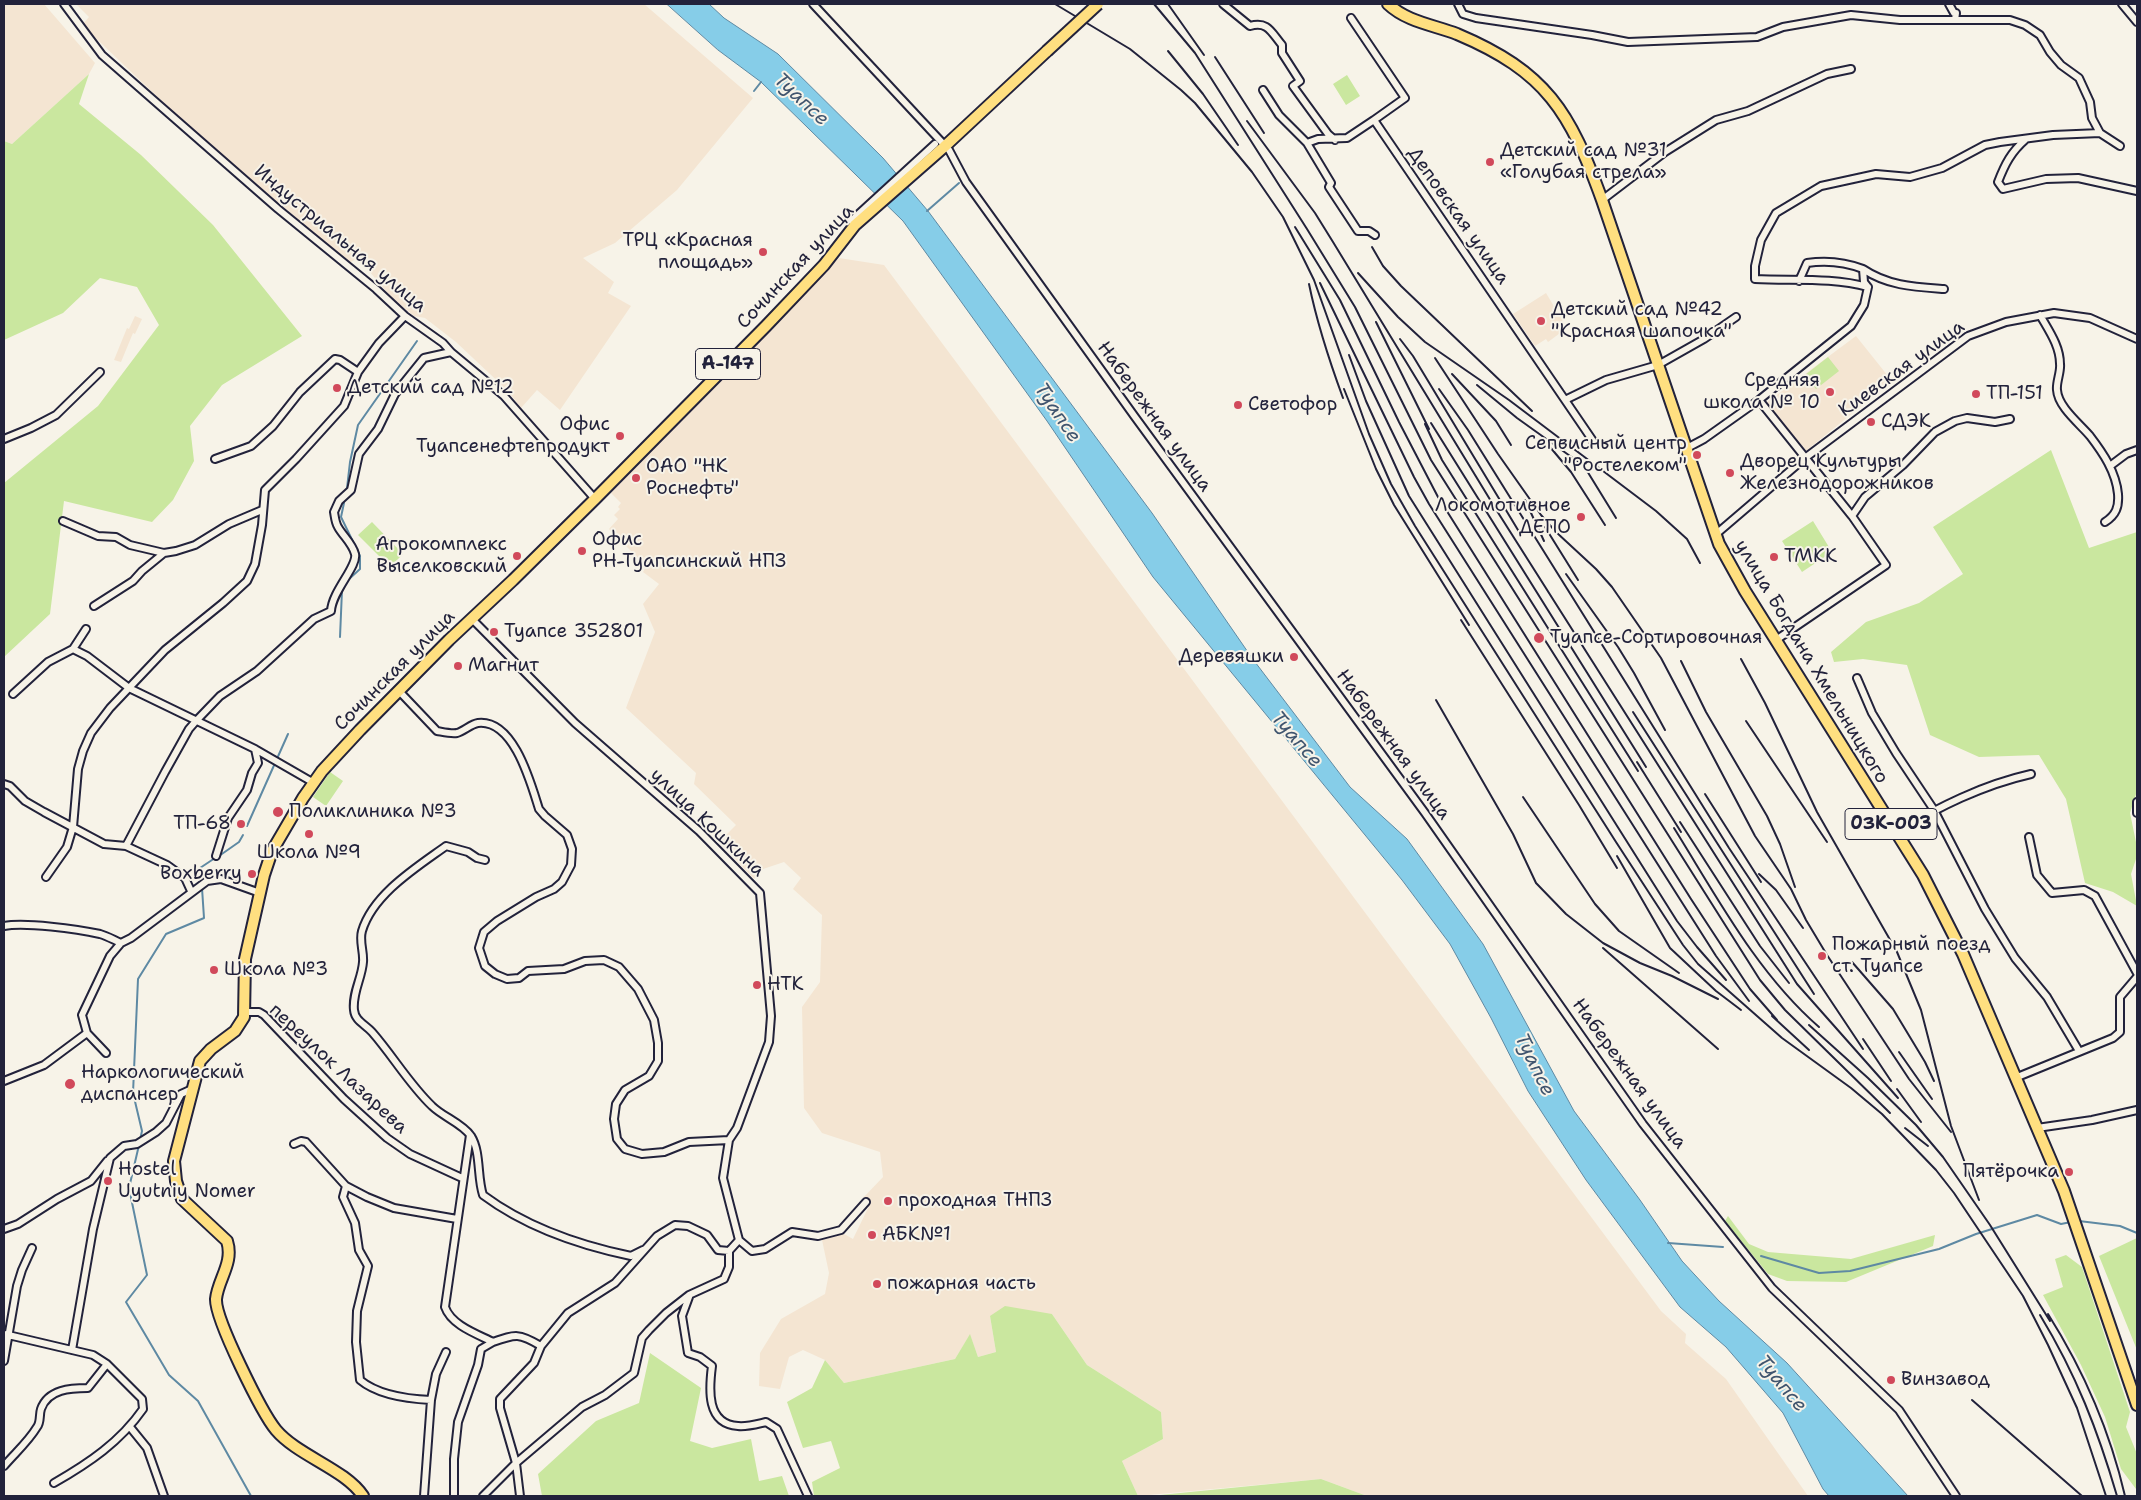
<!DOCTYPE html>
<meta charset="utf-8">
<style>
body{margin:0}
#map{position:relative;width:2141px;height:1500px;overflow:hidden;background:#f7f3e8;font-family:"Shantell Sans",sans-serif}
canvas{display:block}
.frame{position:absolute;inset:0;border:5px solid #22223b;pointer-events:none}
</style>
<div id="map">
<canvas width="2141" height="1500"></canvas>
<div class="frame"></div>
</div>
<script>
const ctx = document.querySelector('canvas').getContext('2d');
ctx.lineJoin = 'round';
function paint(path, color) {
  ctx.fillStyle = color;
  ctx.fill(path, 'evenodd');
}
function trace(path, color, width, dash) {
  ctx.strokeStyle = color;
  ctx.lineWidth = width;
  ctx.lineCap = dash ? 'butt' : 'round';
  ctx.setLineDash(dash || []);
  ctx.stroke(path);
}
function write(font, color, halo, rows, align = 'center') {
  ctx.font = font + ' "Shantell Sans",sans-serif';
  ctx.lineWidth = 4;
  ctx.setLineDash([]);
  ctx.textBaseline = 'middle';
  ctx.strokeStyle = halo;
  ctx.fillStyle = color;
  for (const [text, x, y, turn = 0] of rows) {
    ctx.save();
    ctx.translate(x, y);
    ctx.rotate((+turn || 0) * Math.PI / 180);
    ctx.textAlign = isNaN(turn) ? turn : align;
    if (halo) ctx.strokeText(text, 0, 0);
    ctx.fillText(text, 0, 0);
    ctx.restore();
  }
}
paint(new Path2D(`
 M 4,4 L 44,4 L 95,63 L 89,74 L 12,144 L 4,141 Z
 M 76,4 L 644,4 L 753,98 L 677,190 L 615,243 L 583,258 L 614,282 L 608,293 L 631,306 L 560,410 L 537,390 L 521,408 L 508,391 L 456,342 L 425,318 L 414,316 L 391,297 L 358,258 L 349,263 L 188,126 L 82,25 L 89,17 Z
 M 839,258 L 884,265 L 1661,1311 L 1686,1334 L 1685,1343 L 1726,1379 L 1808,1496 L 1367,1496 L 1321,1479 L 1138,1496 L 1122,1461 L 1163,1439 L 1161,1412 L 1087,1365 L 1052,1314 L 990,1316 L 996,1352 L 978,1357 L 970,1335 L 955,1359 L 844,1383 L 825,1360 L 803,1350 L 789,1357 L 780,1389 L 759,1386 L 760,1353 L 781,1319 L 825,1294 L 829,1273 L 822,1240 L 844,1234 L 853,1239 L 869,1206 L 863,1198 L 883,1177 L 880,1152 L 822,1133 L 804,1108 L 802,1007 L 820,982 L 822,915 L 793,889 L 801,878 L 784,862 L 763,869 L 754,879 L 719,842 L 736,825 L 694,784 L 696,773 L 626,708 L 655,632 L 643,604 L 659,584 L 643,572 L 646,566 L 609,529 L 618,519 L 614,515 L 620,509 L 618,507 L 621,503 L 606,488 Z
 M 1546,293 L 1567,328 L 1548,342 L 1546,339 L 1535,346 L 1513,314 Z
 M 135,316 L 142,319 L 135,334 L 133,333 L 121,362 L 114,360 L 127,328 L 129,329 Z
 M 1856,336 L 1892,381 L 1806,451 L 1766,403 Z`), '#f4e5d2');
paint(new Path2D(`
 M 89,74 L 79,104 L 141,155 L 213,225 L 302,336 L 222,385 L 190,426 L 194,461 L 173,500 L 152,522 L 64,501 L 50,614 L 4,657 L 4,483 L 98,406 L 159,325 L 137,287 L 100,278 L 63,313 L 4,340 L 4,141 L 12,144 Z
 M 1347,75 L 1360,96 L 1346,105 L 1333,84 Z
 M 1828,357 L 1839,371 L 1816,389 L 1805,375 Z
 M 2051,450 L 2089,548 L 2137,532 L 2137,791 L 2130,813 L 2137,847 L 2137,856 L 2131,874 L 2137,906 L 2113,892 L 2085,883 L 2066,799 L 2039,755 L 1979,757 L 1930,735 L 1907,665 L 1863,659 L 1834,662 L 1831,652 L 1866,622 L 1919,603 L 1963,574 L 1933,527 Z
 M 1813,521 L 1832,552 L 1802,572 L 1782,541 Z
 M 372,522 L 403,554 L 390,567 L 358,535 Z
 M 330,772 L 343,781 L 326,806 L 313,797 Z
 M 1728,1216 L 1749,1244 L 1768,1252 L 1851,1259 L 1935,1235 L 1933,1246 L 1846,1282 L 1787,1281 L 1768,1274 L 1725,1221 Z
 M 2137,1238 L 2137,1350 L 2099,1256 Z
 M 2066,1255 L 2082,1267 L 2130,1412 L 2126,1427 L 2137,1454 L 2136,1489 L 2121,1469 L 2105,1417 L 2081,1365 L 2043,1295 L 2063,1287 L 2055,1259 Z
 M 1005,1306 L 1052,1314 L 1087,1365 L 1161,1412 L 1163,1439 L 1122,1461 L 1138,1496 L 814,1496 L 812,1482 L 840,1468 L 831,1441 L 803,1448 L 787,1402 L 812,1388 L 825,1360 L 844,1383 L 955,1359 L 970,1334 L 978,1357 L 996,1352 L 990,1316 Z
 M 650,1353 L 701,1388 L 690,1441 L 712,1448 L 751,1439 L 759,1481 L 782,1476 L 789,1496 L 542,1496 L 538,1474 L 596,1421 L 639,1403 Z
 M 1321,1479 L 1367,1496 L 1150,1496 Z`), '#cae79f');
const water = new Path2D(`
 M 667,4 L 709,4 L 724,18 L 778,54 L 883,158 L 928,211 L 1152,513 L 1252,658 L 1350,787 L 1407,839 L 1483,944 L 1574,1111 L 1640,1200 L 1682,1261 L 1719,1301 L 1787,1363 L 1908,1496 L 1829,1496 L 1823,1489 L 1783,1413 L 1726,1347 L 1680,1307 L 1586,1180 L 1528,1091 L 1491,1018 L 1450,944 L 1402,880 L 1153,577 L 1047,421 L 903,221 L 761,82 L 718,50 Z`);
paint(water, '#86cde8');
trace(water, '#5e89a3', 1);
trace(new Path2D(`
 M 754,91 L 761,82
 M 927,211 L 959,183
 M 347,488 L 350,462 L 358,425 L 417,341
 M 344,503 L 341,517 L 360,556 L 360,569 L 348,580
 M 340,637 L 342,590
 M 247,826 L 288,734
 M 219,856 L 239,842 L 243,835
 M 202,883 L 200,868 L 215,858
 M 140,1140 L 142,1131 L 133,1093 L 138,979 L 166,934 L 204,918 L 202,888
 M 139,1145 L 129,1188 L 147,1275 L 126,1302 L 169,1375 L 198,1401 L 251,1496
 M 2079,1221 L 2120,1226 L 2137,1233
 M 1668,1243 L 1723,1247
 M 1761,1256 L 1819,1273 L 1850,1271 L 1939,1249 L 1976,1234 L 2037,1215 L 2061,1224 L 2071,1222`), '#5e89a3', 2);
const minor = new Path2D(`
 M 64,4 L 102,55 L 278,209 L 376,289 L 405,316 L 443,343 L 451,352 L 504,396 L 595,499
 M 813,4 L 949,150 L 966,182 L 1135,417 L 1425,813 L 1643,1124 L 1772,1288 L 1899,1410 L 1956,1496
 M 1223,4 L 1250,26 C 1268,21 1271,32 1282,45 L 1282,53 L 1300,81 L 1293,86 L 1328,134 L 1335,140
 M 1458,4 L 1463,14 L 1476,18 L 1592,35 L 1628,42 L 1757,37 L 1783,27 L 1851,15 L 1900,20 L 2010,20 L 2025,25 L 2040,35 L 2050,52 L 2061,65 L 2079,78 L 2090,102 L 2092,118 L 2100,133
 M 1949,4 L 1954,13 L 1956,13 L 1955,20
 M 2122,4 L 2137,22
 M 1351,18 L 1405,98 L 1374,120 L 1593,441
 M 1263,90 L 1279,115 L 1307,143 L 1331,183 L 1329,187 L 1358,231 L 1369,231 L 1375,235
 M 2026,139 C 2011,152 2005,164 1998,182 L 2003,189 L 2046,179 L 2078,178 L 2137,191
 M 1307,143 L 1318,139 L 1347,138 L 1374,120
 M 1602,200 L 1665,152 L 1716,120 L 1748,111 L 1827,74 L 1851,69
 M 851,221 L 935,144
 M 1799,281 L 1807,263 C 1827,260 1845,262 1863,269
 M 1868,287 L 1864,282 L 1863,269 C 1888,286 1915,287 1944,289
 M 2040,315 C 2049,331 2060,346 2060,364 C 2061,372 2056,382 2057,390 C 2058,407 2080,424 2090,436 C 2103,453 2116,472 2118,494 C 2119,507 2116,515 2105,522
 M 1565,400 L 1606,380 L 1658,365 L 1704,339 L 1736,317
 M 1759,400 L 1852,516 L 1886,565 L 1776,640
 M 4,439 L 31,428 L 56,415 L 100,372
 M 1687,448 L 1704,439 L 1759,400 L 1851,326 L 1864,305 L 1868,287 C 1831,277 1793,281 1755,279 L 1755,266 L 1761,240 L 1776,213 L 1821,186 L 1876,174 L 1910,177 L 1942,168 L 1985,145 L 2000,142 L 2053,135 L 2100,133 L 2120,146
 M 215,459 L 251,446 L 273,426 L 300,392 L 335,359 L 340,360 L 358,372
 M 2110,466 L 2126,454 L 2137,450
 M 1852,516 L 1865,497 L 1903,465 L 1935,432 L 1955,421 L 1967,418 L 1995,422 L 2010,419
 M 63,521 L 98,536 L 116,537 L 130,545 L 164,553
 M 1715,535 L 1805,458 L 1968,336 L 2006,322 L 2054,313 L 2090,318 L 2137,339
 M 94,606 L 133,581 L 142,571 L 164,553 L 176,551 L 195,545 L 229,524 L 262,510
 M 471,618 L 575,723 L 699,831 L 760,893 L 771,1016 L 769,1042 L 737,1128 L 729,1140 L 723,1178 L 739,1240 L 752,1251 L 765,1249 L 792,1232 L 818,1236 L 841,1230 L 866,1202
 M 73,649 L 87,656 L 129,688 L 255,749 L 314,783
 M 1857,678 L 1872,713 L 1896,753 L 1934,810 L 1985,909 L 2015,958 L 2047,997 L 2079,1051
 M 399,691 L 437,731 C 443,732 451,734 457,733 C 464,731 471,724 478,723 C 514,719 531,784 539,809 L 545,816 L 567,835 L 572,849 L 571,865 L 562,882 L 554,889 L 536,897 L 497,921 L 484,932 L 479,948 L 485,966 L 495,974 L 507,979 L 519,978 L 528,971 L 564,969 L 585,961 L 604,960 L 619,967 L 638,989 L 654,1020 L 658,1043 L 658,1061 L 649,1076 L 625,1090 L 616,1104 L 614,1119 L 617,1139 L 625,1149 L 642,1154 L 664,1152 L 689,1142 L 729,1140
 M 13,694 L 48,662 L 73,649 L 86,629
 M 4,784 L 10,786 L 25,801 L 44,812 L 104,844 L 126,846 L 167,865 L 185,878 L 191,891
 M 2137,802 L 2137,813
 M 1896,832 C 1939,807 1982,785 2031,774
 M 2029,837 L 2037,875 L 2052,893 L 2084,890 L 2095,896 L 2137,973
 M 126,846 L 165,772 L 189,729 L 196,721 L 220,696 L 257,671 L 314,619 L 331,611 C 332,591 358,566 355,554 C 352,543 343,536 338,527 C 335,522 335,517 334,512 L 339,501 L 351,490 L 359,454 L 378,429 L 395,394 L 424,358 L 451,352
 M 216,856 L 228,818 L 247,790 L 252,773 L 258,763 L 255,749
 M 485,860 L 477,858 L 468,852 L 446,846 C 417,867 373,894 362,931 C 359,941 364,952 363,962 C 362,978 352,993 354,1010 C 355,1021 365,1024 372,1032 C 393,1056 409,1084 432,1106 C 443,1117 462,1123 471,1136 C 481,1152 477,1177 483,1195 C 526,1227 578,1245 631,1256 L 643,1250
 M 46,877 L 67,847 L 73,827 L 78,769 L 83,751 L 91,733 L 110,708 L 165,650 L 223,603 L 247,581 L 255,564 L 262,525 L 265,490 L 296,459 L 344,406 L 358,372 L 379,343 L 405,316
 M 4,926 C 25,922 77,929 100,934 C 107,936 114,940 121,943
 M 245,1012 L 259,1012 L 264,1015 L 344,1099 L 387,1138 L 410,1154 L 462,1178
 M 106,1053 L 87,1033 L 82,1015 L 110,956 L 121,943 L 131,938 L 207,881 L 221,879 L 260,893
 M 2015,1078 L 2113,1038 L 2120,1032 L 2120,997 L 2137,977
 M 4,1081 L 44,1065 L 87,1033
 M 2037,1128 L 2092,1120 L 2137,1110
 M 294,1144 L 301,1141 L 306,1142 L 346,1186 L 367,1197 L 394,1208 L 457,1219
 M 346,1186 L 343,1197 L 355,1223 L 359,1250 L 368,1266 L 357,1311 L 356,1342 L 360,1380 C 378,1395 408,1399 431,1400
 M 4,1229 L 18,1224 L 57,1199 L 91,1181 L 107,1161
 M 689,1297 L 682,1316 L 688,1353 L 700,1357 L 712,1366 C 709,1389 706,1424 738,1426 C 747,1427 757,1424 766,1422 L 777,1429 L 808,1496
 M 4,1334 L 93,1355 L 107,1364 L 142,1399 L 143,1409 C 120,1442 89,1463 54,1483
 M 493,1342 C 516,1334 519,1333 541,1346
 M 72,1350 L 93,1229 L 110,1158 L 124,1146 L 137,1144 L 156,1132 L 166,1123 L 181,1094 L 192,1089
 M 4,1361 L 17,1286 L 22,1270 L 32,1248
 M 130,1427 L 147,1448 L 164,1496
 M 4,1466 C 15,1453 28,1442 37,1427 C 41,1422 39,1415 41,1409 C 48,1389 71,1388 88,1388 L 107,1364
 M 424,1496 L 431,1400 L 436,1374 L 446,1352
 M 454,1496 L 454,1459 L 458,1422 L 478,1365 L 481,1349 L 493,1342 C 477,1334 451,1325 445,1307 L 470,1135
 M 483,1496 L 516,1463 L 582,1407 L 605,1395 L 634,1373 L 642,1338 L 649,1330 L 666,1313 L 689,1295 L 724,1279 L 729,1267 L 729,1251
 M 520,1496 L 516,1463 L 500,1408 L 500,1399 L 534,1363 L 541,1346 L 568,1313 L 615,1283 L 657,1236 L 675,1225 L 688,1226 L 707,1235 L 718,1250 L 729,1251 L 739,1240`);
const primary = new Path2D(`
 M 1388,4 C 1407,22 1434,25 1457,34 C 1547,72 1570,112 1602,200 L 1719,544 L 1745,591 L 1923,875 L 1963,954 L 2064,1191 L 2137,1405`);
const trunk = new Path2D(`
 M 363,1496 C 345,1469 298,1456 276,1430 C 262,1413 215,1319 216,1299 C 218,1279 234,1263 227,1241 L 182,1199 L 176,1181 L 174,1161 L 200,1061 L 211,1049 L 235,1031 L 244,1017 L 245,959 L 264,875 L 272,851 L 303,798 L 322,771 L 360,730 L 449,640 L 513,580 L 595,499 L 766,326 L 824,265 L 855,225 L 944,147 L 1047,51`);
trace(minor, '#22223b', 10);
trace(primary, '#22223b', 14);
trace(trunk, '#22223b', 14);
trace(minor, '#f7f3e8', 6);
trace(primary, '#ffdf80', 10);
trace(trunk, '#ffdf80', 10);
trace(new Path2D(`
 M 1055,4 L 1130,49 L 1181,90 L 1195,103 L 1252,172 L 1283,217 L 1314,280 L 1369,434 L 1391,484 L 1415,526 L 1616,842 L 1683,945 L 1698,964 L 1782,1038 L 1851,1088 L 1882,1114 L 1936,1170 L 1954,1193 L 2023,1296 L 2048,1345 L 2077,1408 L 2106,1496
 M 1154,4 L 1195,53 L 1307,229 L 1355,307 L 1431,460 L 1760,980 L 1785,1010 L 1890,1113
 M 1168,4 L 1204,55
 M 1168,51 L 1203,94 L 1238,145
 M 1215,57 L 1264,133
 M 1247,121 L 1315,213 L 1333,242 L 1497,511 L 1797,984 L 1898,1098
 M 1295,227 L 1340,300 L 1399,422 L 1438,497 L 1691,899 L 1750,989 L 1777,1020
 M 1372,247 L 1383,266 L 1401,286 L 1532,411
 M 1358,273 L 1398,317 L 1425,342 L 1509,400 L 1656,511 L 1687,539 L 1700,563
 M 1320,283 L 1414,477 L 1429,504 L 1716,956 L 1749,1001
 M 1309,284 C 1317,323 1329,360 1343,398
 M 1376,322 L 1429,429
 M 1400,339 L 1413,356 L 1521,535
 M 1349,355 L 1366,401 L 1409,496 L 1677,921 L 1697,947 L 1726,980
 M 1435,358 L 1498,454 L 1541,515 L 1556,532 L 1596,569 L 1612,587 L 1661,658 L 1755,836 L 1791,889 L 1806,920 L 1827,955 L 1909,1079 L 1951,1132
 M 1452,374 L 1496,421 L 1511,445
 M 1477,385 L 1517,418 L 1584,466 L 1616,518
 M 1344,389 L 1376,469 L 1394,505 L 1469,625
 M 1439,389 L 1468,430 L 1729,848 L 1863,1049
 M 1431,423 L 1646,767
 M 1425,424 L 1442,460 L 1638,771
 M 1550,447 L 1571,472 L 1605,525
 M 1525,500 L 1544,541
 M 1545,527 L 1578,580
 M 1566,574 L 1618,647 L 1634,673 L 1665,730
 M 1461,620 L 1579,805 L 1617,868
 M 1741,659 L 1765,703 L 1817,812 L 1897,952 L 1921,1010 L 1951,1126 L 1979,1200
 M 1681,661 L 1706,712 L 1767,816 L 1780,844 L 1795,887
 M 1436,700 L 1513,834 L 1536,883 L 1566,914 L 1603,943 L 1640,963 L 1672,976 L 1718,999
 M 1633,712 L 1814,994
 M 1746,721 L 1827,842
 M 1637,762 L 1681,832
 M 1705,794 L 1761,882
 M 1523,797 L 1595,904 L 1619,931 L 1679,973
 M 1680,822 L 1760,946 L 1789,983
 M 1674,828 C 1717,897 1757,973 1819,1027
 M 1617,856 L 1670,948 L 1716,991 L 1741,1010
 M 1759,874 L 1776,890 L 1803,928
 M 1603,948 L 1718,1049
 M 1852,962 L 1893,1009 L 1925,1062 L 1934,1081
 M 1772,1016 L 1809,1050
 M 1809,1025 L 1868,1078 L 1916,1125 L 1943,1157 L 1990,1225 L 2050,1321
 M 1863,1039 L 1891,1081
 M 1899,1052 L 1932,1099
 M 1897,1089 L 1921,1122
 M 1905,1128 L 1928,1146
 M 2048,1314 C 2084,1371 2110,1431 2125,1496
 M 2040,1315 C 2076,1374 2098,1431 2117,1496
 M 1972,1400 L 2082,1496`), '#22223b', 2);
const trunkBridge = new Path2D(`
 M 1047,51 L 1098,4`);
trace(trunkBridge, '#22223b', 14, []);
trace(trunkBridge, '#ffdf80', 10);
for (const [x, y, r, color] of [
 [1490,162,5,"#d1495b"],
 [763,252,5,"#d1495b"],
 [1541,321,5,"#d1495b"],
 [337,388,5,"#d1495b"],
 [1830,392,5,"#d1495b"],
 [1976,394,5,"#d1495b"],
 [1238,405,5,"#d1495b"],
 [1871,422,5,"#d1495b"],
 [620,436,5,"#d1495b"],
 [1697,455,5,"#d1495b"],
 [1730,473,5,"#d1495b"],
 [636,478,5,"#d1495b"],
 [1581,517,5,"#d1495b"],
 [582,551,5,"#d1495b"],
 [517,556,5,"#d1495b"],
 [1774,557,5,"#d1495b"],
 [494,632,5,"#d1495b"],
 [1539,638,6,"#d1495b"],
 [1294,657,5,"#d1495b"],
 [458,666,5,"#d1495b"],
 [278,812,6,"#d1495b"],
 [241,824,5,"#d1495b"],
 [309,834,5,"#d1495b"],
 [252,874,5,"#d1495b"],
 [1822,956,5,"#d1495b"],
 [214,970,5,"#d1495b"],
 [757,985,5,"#d1495b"],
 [70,1084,6,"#d1495b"],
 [2069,1172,5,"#d1495b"],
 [108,1181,5,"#d1495b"],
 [888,1201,5,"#d1495b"],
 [872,1235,5,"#d1495b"],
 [877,1284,5,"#d1495b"],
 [1891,1380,5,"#d1495b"]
]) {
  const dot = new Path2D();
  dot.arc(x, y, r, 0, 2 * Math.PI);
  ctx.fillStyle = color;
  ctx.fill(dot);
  trace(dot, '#f7f3e8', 2);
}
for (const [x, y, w] of [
 [728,364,65],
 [1891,824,92]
]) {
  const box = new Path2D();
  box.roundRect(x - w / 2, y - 15.5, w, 31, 4);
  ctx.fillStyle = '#f7f3e8';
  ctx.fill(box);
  trace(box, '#22223b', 1);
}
write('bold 18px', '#22223b', null, [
 ["А-147",728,364],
 ["03К-003",1891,824]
]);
write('19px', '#22223b', '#f7f3e8', [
 ["Детский сад №31",1500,151],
 ["«Голубая стрела»",1500,173],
 ["ТРЦ «Красная",753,241,"right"],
 ["площадь»",753,263,"right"],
 ["Детский сад №42",1551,310],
 ["\"Красная шапочка\"",1551,332],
 ["Средняя",1820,381,"right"],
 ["школа № 10",1820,403,"right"],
 ["Детский сад №12",347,388],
 ["ТП-151",1986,394],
 ["Светофор",1248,405],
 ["СДЭК",1881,422],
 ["Офис",610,425,"right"],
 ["Туапсенефтепродукт",610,447,"right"],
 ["Сепвисный центр",1687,444,"right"],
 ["\"Ростелеком\"",1687,466,"right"],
 ["Дворец Культуры",1740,462],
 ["Железнодорожников",1740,484],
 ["ОАО \"НК",646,467],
 ["Роснефть\"",646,489],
 ["Локомотивное",1571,506,"right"],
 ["ДЕПО",1571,528,"right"],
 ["Офис",592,540],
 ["РН-Туапсинский НПЗ",592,562],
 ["Агрокомплекс",507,545,"right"],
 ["Выселковский",507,567,"right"],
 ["ТМКК",1784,557],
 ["Туапсе 352801",504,632],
 ["Туапсе-Сортировочная",1550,638],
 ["Деревяшки",1284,657,"right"],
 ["Магнит",468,666],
 ["Поликлиника №3",289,812],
 ["ТП-68",231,824,"right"],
 ["Школа №9",309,853,"center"],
 ["Boxberry",242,874,"right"],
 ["Пожарный поезд",1832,945],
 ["ст. Туапсе",1832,967],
 ["Школа №3",224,970],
 ["НТК",767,985],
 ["Наркологический",81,1073],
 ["диспансер",81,1095],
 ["Hostel",118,1170],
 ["Uyutniy Nomer",118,1192],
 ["Пятёрочка",2059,1172,"right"],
 ["проходная ТНПЗ",898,1201],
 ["АБК№1",882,1235],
 ["пожарная часть",887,1284],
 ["Винзавод",1901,1380]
], 'left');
write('19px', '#22223b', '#f7f3e8', [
 ["Деповская улица",1458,216,55],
 ["Индустриальная улица",340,239,40],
 ["Сочинская улица",796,267,-47],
 ["Киевская улица",1902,369,-36],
 ["Набережная улица",1154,417,54],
 ["улица Богдана Хмельницкого",1811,662,59],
 ["Сочинская улица",395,671,-45],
 ["Набережная улица",1393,745,54],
 ["улица Кошкина",707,823,43],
 ["переулок Лазарева",338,1069,43],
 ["Набережная улица",1629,1074,54]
]);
write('italic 20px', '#40556f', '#f7f3e8', [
 ["Туапсе",801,100,43],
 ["Туапсе",1057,413,56],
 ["Туапсе",1296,740,49],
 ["Туапсе",1534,1065,64],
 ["Туапсе",1781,1384,50]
]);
</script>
